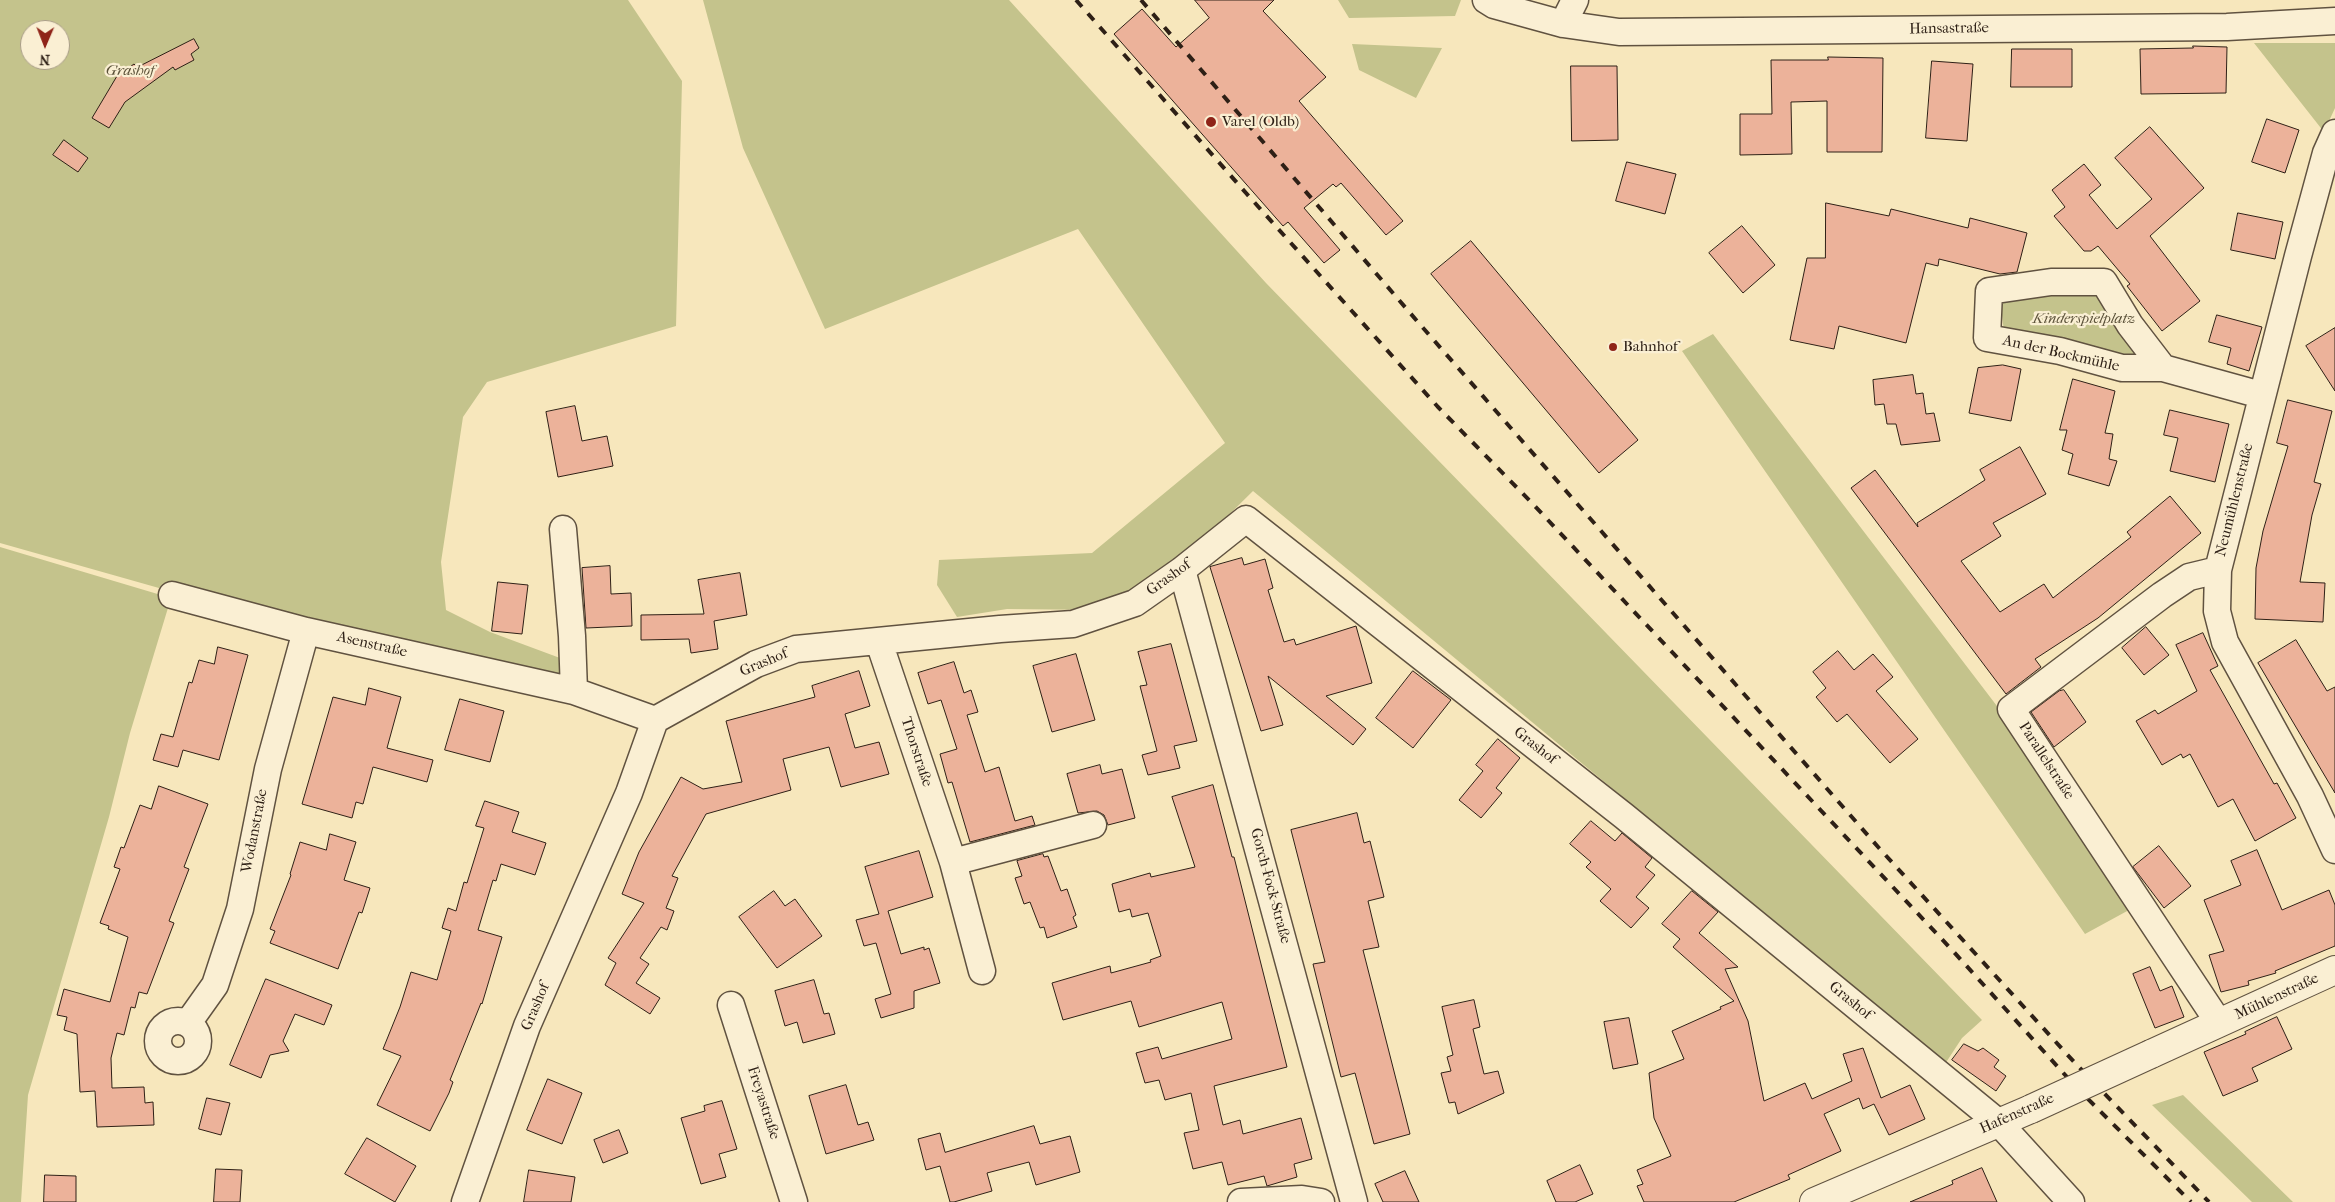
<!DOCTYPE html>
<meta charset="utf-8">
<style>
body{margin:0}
#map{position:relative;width:2335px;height:1202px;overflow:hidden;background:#f7e7bc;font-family:"IM FELL French Canon",serif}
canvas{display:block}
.north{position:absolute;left:20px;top:20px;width:50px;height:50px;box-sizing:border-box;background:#faefd3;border:1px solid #a89c87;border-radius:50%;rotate:181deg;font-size:14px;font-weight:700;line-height:20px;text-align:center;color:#2e2016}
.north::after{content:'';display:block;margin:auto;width:18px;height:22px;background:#8f2418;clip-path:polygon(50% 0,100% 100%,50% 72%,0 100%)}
</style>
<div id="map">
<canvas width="2335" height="1202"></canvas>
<div class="north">N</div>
</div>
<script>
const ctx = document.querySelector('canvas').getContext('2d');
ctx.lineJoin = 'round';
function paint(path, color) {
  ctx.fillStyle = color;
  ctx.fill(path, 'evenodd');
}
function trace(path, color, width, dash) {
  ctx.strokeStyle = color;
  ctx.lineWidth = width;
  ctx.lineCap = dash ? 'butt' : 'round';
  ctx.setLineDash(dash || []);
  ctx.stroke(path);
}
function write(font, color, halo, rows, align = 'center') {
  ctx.font = font + ' "IM FELL French Canon",serif';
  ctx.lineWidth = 4.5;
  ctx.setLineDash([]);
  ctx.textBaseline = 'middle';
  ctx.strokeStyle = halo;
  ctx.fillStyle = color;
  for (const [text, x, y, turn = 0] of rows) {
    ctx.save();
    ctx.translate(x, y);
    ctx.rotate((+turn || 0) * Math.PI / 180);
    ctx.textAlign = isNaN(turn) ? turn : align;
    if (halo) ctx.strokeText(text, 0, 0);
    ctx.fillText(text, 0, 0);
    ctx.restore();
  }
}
paint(new Path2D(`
 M 0,0 L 628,0 L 682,81 L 676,326 L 487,382 L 463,417 L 441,562 L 446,610 L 490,632 L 560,658 L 560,679 L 219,605 L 0,543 ZM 30,30 L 60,30 L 60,60 L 30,60 Z
 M 703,0 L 1009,0 L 1266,283 L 1982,1020 L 1962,1038 L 1945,1064 L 1253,491 L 1178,565 L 1102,610 L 1007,609 L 957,617 L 937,585 L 939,560 L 1092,553 L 1225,443 L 1078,229 L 825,329 L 743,148 Z
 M 1338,0 L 1461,0 L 1455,16 L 1349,18 Z
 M 2254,43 L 2335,43 L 2335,108 L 2324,132 Z
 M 1352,44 L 1442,48 L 1416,98 L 1359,70 Z
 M 2050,291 L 2098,292 L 2144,357 L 2121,359 L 2004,331 L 2000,301 Z
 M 1713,334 L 2000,710 L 2129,910 L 2085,934 L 1682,351 Z
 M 0,547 L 171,598 L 130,733 L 109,817 L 28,1095 L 21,1202 L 0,1202 Z
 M 2183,1095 L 2293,1202 L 2252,1202 L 2152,1105 Z`), '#c4c38c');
const building = new Path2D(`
 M 1195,0 L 1274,0 L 1263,11 L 1326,77 L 1299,101 L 1403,221 L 1386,235 L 1341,183 L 1336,187 L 1333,184 L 1304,208 L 1340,250 L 1324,263 L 1288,222 L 1283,226 L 1114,34 L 1142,9 L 1176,47 L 1209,18 Z
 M 194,39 L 199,48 L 191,54 L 194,60 L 175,70 L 173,67 L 125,102 L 109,128 L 92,118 L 117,76 L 134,64 L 137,67 Z
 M 2193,46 L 2227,47 L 2226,93 L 2141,94 L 2140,49 L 2193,48 Z
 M 2012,49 L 2072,49 L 2072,87 L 2011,87 Z
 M 1828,57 L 1883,58 L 1882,152 L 1827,152 L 1827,101 L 1791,102 L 1792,154 L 1740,155 L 1740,114 L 1772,114 L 1771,60 L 1828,60 Z
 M 1932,61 L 1973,64 L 1967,141 L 1926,138 Z
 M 1571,66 L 1617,66 L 1618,140 L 1572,141 Z
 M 2267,119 L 2299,130 L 2285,173 L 2252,162 Z
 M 2150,127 L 2204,188 L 2150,236 L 2200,301 L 2162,331 L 2127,286 L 2130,284 L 2098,246 L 2091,251 L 2084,251 L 2054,216 L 2065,207 L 2052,190 L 2084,164 L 2101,185 L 2089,195 L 2117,229 L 2152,199 L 2115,158 Z
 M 64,140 L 88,158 L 78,172 L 53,155 Z
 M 1627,162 L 1676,174 L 1665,214 L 1616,201 Z
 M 1826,203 L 1889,216 L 1891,209 L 1968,228 L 1970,218 L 2027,233 L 2017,272 L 2000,274 L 1939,259 L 1938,266 L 1926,263 L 1906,343 L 1839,326 L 1834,349 L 1790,340 L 1807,258 L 1825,258 Z
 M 2238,213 L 2283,222 L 2275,259 L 2231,250 Z
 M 1742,226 L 1775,265 L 1743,293 L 1709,253 Z
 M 1471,241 L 1638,440 L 1599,473 L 1431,274 Z
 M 2217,315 L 2262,327 L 2249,371 L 2227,364 L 2231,348 L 2209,342 Z
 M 2335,328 L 2335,391 L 2306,346 Z
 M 2003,365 L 2021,369 L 2011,421 L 1969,413 L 1978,368 Z
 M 1913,375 L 1916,394 L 1923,393 L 1926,414 L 1934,413 L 1940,441 L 1901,445 L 1896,424 L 1887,424 L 1884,404 L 1875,405 L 1873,380 Z
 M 2073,379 L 2115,391 L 2105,433 L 2113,434 L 2109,459 L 2117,461 L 2109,486 L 2068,474 L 2073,454 L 2062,450 L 2067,430 L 2060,430 Z
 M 2288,400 L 2332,411 L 2314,482 L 2321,484 L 2312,515 L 2300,582 L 2325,583 L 2323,622 L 2255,619 L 2256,568 L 2263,531 L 2288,446 L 2277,443 Z
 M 575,406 L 582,441 L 607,436 L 613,466 L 558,477 L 546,412 Z
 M 2170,410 L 2229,424 L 2215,482 L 2170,471 L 2178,438 L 2164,435 Z
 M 2020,447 L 2046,494 L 1993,523 L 2001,536 L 1961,561 L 2000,612 L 2044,584 L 2053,598 L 2131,537 L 2127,532 L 2170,496 L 2201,533 L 2098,618 L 2035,659 L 2041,667 L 2006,694 L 1851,488 L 1875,470 L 1918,527 L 1917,523 L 1985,480 L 1980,470 Z
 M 1242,558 L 1244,565 L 1265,559 L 1273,588 L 1268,590 L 1284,642 L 1294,639 L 1296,645 L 1356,626 L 1372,683 L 1326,696 L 1366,729 L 1353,745 L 1268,676 L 1283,725 L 1261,731 L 1210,567 Z
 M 610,566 L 611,594 L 631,593 L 632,626 L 586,628 L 582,568 Z
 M 740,573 L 747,615 L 714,621 L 718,649 L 691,653 L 689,639 L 641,640 L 641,615 L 704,614 L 698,580 Z
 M 498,582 L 528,585 L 522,634 L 492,631 Z
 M 2146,627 L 2169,655 L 2144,675 L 2122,648 Z
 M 2203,633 L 2218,666 L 2210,670 L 2274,784 L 2277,783 L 2296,818 L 2255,841 L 2233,799 L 2218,807 L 2190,754 L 2183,758 L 2181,754 L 2162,765 L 2136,721 L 2155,710 L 2158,714 L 2197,691 L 2176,645 Z
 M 2296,640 L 2327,691 L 2335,687 L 2335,793 L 2258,663 Z
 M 1171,644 L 1197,741 L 1174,746 L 1180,768 L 1148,775 L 1142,755 L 1157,751 L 1140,686 L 1147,685 L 1138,652 Z
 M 218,647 L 248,655 L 219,760 L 183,750 L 178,767 L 153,760 L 161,734 L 173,737 L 189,682 L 192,683 L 199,660 L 214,664 Z
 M 1838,651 L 1854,670 L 1873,654 L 1893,677 L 1876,691 L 1918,739 L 1890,763 L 1847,714 L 1837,722 L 1816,697 L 1826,688 L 1813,672 Z
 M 1076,654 L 1095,720 L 1052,732 L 1033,666 Z
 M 954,662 L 964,693 L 971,690 L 978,712 L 967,715 L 985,772 L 999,767 L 1015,821 L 1032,816 L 1035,825 L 970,842 L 952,782 L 948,783 L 940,754 L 957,749 L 941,700 L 928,704 L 918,673 Z
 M 859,671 L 870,706 L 845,714 L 855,748 L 879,742 L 889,774 L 841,787 L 829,747 L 783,759 L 791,790 L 706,814 L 672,876 L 678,878 L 666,908 L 674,911 L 667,930 L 661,927 L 640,958 L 649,964 L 636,983 L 660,998 L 650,1014 L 605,985 L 616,963 L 608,958 L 644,903 L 622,894 L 639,852 L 681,777 L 703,789 L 742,782 L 726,721 L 815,697 L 812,686 Z
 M 1413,671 L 1451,700 L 1413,748 L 1376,718 Z
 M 369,688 L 401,697 L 387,748 L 433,760 L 427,782 L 373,767 L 363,804 L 356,802 L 352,818 L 302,804 L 333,697 L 365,705 Z
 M 2064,690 L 2086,722 L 2054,747 L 2031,712 L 2059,691 Z
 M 460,699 L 504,711 L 490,762 L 445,750 Z
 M 1498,739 L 1520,758 L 1496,788 L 1502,793 L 1481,818 L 1459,800 L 1483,771 L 1476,765 Z
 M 1100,765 L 1102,774 L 1122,769 L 1135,818 L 1108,825 L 1104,815 L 1097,811 L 1078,813 L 1067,774 Z
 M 1213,785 L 1232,857 L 1234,857 L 1287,1067 L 1214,1086 L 1223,1125 L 1240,1120 L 1243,1134 L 1301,1118 L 1312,1159 L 1294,1164 L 1297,1177 L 1267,1186 L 1264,1176 L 1228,1185 L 1222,1162 L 1193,1169 L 1184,1133 L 1199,1130 L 1191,1093 L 1165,1100 L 1159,1080 L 1145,1083 L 1136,1053 L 1158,1047 L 1162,1059 L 1232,1039 L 1222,1002 L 1139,1027 L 1131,1001 L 1063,1020 L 1052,983 L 1110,966 L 1111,973 L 1151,962 L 1150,960 L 1161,956 L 1148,913 L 1132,917 L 1130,909 L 1119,912 L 1112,884 L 1150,873 L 1151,877 L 1195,867 L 1172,797 Z
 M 159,786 L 208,804 L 184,867 L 189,869 L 169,921 L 174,923 L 147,994 L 139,992 L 135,1008 L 131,1007 L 124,1035 L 117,1033 L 111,1058 L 112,1088 L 144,1087 L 145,1103 L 153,1102 L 154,1125 L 97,1127 L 95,1091 L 80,1092 L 77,1034 L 64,1030 L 67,1017 L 57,1015 L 64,989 L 110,1002 L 128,937 L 108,929 L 109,926 L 100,923 L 120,869 L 114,867 L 121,847 L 124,848 L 140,805 L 151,809 Z
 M 485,801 L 519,812 L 512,832 L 546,843 L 535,875 L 501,864 L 496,881 L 493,880 L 478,930 L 502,937 L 482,1004 L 481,1003 L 450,1080 L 453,1082 L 449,1093 L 430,1131 L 377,1105 L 401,1056 L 383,1049 L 400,1007 L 411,972 L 437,980 L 451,931 L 442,928 L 448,908 L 456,911 L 464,882 L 467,883 L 484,828 L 476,826 Z
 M 1357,813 L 1364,843 L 1370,841 L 1384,897 L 1368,901 L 1379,947 L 1363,950 L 1410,1134 L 1374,1144 L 1355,1073 L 1341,1077 L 1313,964 L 1325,962 L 1291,830 Z
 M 1591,821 L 1615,841 L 1622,833 L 1652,858 L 1645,867 L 1655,875 L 1636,897 L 1649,908 L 1631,928 L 1600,901 L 1611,889 L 1586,867 L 1591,862 L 1570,844 Z
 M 330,834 L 356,842 L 344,880 L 370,888 L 362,913 L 359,912 L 338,969 L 270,943 L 275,931 L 270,929 L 291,875 L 290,874 L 300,842 L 326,850 Z
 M 2159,846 L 2191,886 L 2164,908 L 2133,867 Z
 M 2257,850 L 2282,910 L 2329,890 L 2335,905 L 2335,946 L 2275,971 L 2276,973 L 2248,981 L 2249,985 L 2221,992 L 2209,955 L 2224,951 L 2204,900 L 2241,885 L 2231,861 Z
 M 919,851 L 933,897 L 888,911 L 901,954 L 924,947 L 924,950 L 929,948 L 940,983 L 914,991 L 914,1008 L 881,1018 L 875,999 L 891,994 L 876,943 L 864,946 L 856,920 L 879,914 L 865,867 Z
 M 1043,854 L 1044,857 L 1048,856 L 1061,891 L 1067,889 L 1076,915 L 1073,917 L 1077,927 L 1047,938 L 1044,927 L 1040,928 L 1030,902 L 1024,904 L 1015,878 L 1022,876 L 1017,861 Z
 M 774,891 L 785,906 L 795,899 L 822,936 L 777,968 L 739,917 Z
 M 1692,891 L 1718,912 L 1699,933 L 1738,967 L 1725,969 L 1748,1021 L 1764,1101 L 1805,1083 L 1812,1099 L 1852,1081 L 1843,1054 L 1863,1048 L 1881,1098 L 1910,1085 L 1925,1119 L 1889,1135 L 1874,1104 L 1863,1109 L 1859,1098 L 1824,1114 L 1841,1151 L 1788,1175 L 1790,1179 L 1734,1202 L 1644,1202 L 1637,1186 L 1643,1184 L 1637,1170 L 1671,1156 L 1654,1118 L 1649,1073 L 1684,1059 L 1672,1031 L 1721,1009 L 1720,1007 L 1734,1001 L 1673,947 L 1680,939 L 1662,924 Z
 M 2150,967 L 2160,991 L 2172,986 L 2184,1017 L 2155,1028 L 2133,974 Z
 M 266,979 L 332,1005 L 324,1025 L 295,1014 L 283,1041 L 289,1051 L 270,1055 L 261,1078 L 230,1065 Z
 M 814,980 L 824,1014 L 829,1013 L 835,1034 L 803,1043 L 797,1022 L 785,1026 L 775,991 Z
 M 1474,1000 L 1480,1027 L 1473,1029 L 1484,1074 L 1498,1071 L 1504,1093 L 1458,1114 L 1455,1102 L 1449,1103 L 1441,1073 L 1451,1071 L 1447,1057 L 1453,1055 L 1442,1007 Z
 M 2277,1017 L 2292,1049 L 2252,1068 L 2258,1081 L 2223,1096 L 2204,1052 L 2246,1034 L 2245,1032 Z
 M 1629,1018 L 1638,1064 L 1613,1069 L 1604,1022 Z
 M 1964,1044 L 1978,1051 L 1983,1048 L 1999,1060 L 1994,1067 L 2006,1076 L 1996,1091 L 1952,1060 Z
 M 548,1079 L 582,1093 L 562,1144 L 527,1130 Z
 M 846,1085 L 858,1125 L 868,1122 L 874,1140 L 826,1154 L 809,1096 Z
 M 207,1098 L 230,1103 L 221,1135 L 199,1129 Z
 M 722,1101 L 737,1149 L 719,1154 L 726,1177 L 701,1184 L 681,1118 L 705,1111 L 704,1106 Z
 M 1034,1126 L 1040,1144 L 1070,1136 L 1080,1172 L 1036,1185 L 1029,1162 L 987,1173 L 992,1191 L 954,1202 L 950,1202 L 940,1166 L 926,1170 L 918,1139 L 940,1133 L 945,1152 Z
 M 619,1130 L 628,1153 L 603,1163 L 594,1140 Z
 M 367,1138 L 416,1166 L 395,1202 L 345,1174 Z
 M 1580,1165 L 1593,1194 L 1575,1202 L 1556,1202 L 1547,1181 Z
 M 1982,1168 L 1997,1202 L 1910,1202 L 1953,1184 L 1952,1181 Z
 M 216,1169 L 242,1170 L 240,1202 L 214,1202 Z
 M 529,1170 L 575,1177 L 571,1202 L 524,1202 Z
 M 1405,1171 L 1419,1202 L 1383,1202 L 1375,1184 Z
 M 45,1175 L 76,1176 L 76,1202 L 44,1202 Z`);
paint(building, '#ecb29a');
trace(building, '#2e2016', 1);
const minor = new Path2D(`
 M 1486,0 L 1494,5 L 1563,24 L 1619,32 L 2227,27 L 2335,21
 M 1563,24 L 1575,0
 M 2335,133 L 2326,153 L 2298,256 L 2218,570 L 2217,611 L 2225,642 L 2310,796 L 2335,850
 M 2163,368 L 2130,325 L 2104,282 L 2051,282 L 1989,291 L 1987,338 L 2060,351 L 2122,368 L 2163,368 L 2261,395
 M 563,529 L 572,636 L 574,691
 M 1182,570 L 1354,1202
 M 2218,570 L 2189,577 L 2162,595 L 2011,709 L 2219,1023
 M 172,595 L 306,631 L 574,691 L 655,720
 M 879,642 L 953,862 L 982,971
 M 953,862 L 1093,825
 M 731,1005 L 794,1202
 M158 1041a20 20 0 1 1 40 0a20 20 0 1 1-40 0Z
 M 188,1023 L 215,985 L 240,909 L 268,769 L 306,631
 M 465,1202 L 527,1026 L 629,793 L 655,720 L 756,664 L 796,649 L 1000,629 L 1073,624 L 1135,603 L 1182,570 L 1246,519 L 1624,816 L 1999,1123 L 2071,1202
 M 1241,1202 L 1302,1199 L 1321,1202`);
const tertiary = new Path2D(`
 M 2151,1054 L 2335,970
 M 1814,1202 L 2031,1109`);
trace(minor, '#605240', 29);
trace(tertiary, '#605240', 30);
trace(minor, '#faefd3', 26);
trace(tertiary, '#faefd3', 28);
trace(new Path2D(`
 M 1076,0 L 1246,193 L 1438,407 L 1531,502 L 1953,951 L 2076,1087 L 2191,1202
 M 1141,0 L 1417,321 L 1879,848 L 2075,1063 L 2209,1202`), '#2e2016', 4, [9, 9]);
const tertiaryBridge = new Path2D(`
 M 2031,1109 L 2151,1054`);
trace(tertiaryBridge, '#605240', 30, []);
trace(tertiaryBridge, '#faefd3', 28);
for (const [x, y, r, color] of [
 [1211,122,6,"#8f2418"],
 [1613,347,5,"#8f2418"]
]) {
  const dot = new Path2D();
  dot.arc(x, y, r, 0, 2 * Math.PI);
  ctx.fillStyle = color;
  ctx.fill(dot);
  trace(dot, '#faefd3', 2);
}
write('15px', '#2e2016', '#faefd3', [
 ["Hansastraße",1949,29,-1],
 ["An der Bockmühle",2061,354,13],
 ["Neumühlenstraße",2235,500,-76],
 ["Grashof",1169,578,-36],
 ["Asenstraße",372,645,13],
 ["Grashof",764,663,-23],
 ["Grashof",1535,746,38],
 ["Thorstraße",916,752,72],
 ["Parallelstraße",2046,761,57],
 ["Wodanstraße",255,831,-79],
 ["Gorch-Fock-Straße",1270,886,75],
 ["Mühlenstraße",2277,997,-25],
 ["Grashof",1850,1001,39],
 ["Grashof",536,1007,-67],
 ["Freyastraße",763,1103,72],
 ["Hafenstraße",2017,1114,-24]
]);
write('italic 15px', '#5b5139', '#faefd3', [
 ["Grashof",130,71],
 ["Kinderspielplatz",2084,319]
]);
write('15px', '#2e2016', '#faefd3', [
 ["Varel (Oldb)",1222,122],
 ["Bahnhof",1623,347]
], 'left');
</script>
